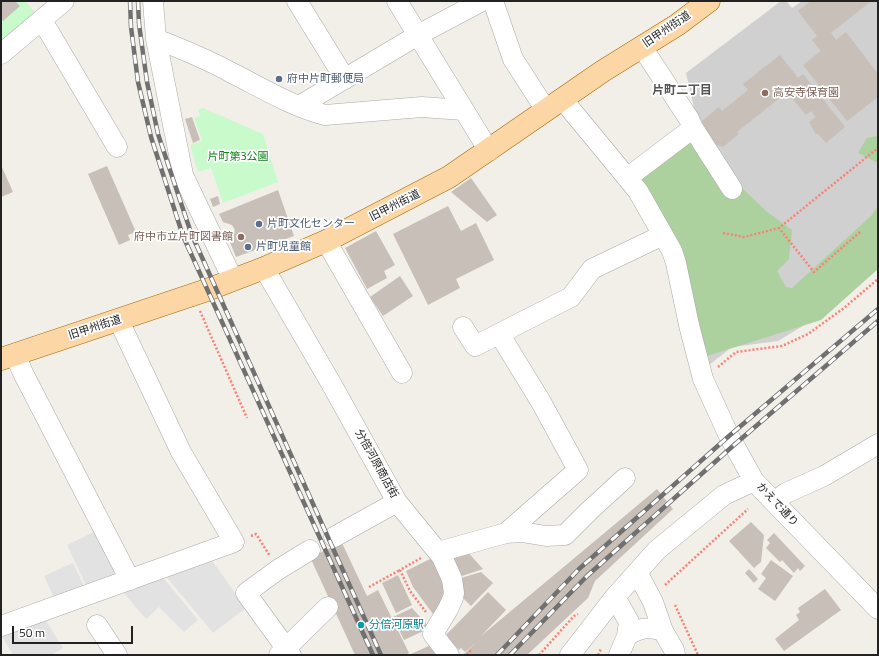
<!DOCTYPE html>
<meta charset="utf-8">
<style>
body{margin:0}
#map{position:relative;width:879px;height:656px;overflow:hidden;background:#f2efe9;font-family:"Titillium Web",sans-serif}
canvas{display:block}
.frame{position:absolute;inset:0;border:2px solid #222;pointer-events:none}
.scale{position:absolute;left:12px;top:626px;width:121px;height:18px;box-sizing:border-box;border:2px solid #222;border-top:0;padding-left:5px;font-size:12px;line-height:14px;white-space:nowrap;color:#222;-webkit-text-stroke:3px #fff;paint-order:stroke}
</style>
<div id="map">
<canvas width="879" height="656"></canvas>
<div class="frame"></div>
<div class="scale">50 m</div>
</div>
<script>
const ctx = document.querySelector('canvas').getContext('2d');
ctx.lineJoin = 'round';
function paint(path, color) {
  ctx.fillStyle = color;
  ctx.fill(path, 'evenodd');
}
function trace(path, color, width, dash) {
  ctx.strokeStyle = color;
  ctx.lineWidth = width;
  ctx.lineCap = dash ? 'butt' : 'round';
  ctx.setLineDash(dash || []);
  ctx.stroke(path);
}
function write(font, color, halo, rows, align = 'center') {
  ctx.font = font + ' "Titillium Web","Noto Sans JP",sans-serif';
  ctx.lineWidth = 3.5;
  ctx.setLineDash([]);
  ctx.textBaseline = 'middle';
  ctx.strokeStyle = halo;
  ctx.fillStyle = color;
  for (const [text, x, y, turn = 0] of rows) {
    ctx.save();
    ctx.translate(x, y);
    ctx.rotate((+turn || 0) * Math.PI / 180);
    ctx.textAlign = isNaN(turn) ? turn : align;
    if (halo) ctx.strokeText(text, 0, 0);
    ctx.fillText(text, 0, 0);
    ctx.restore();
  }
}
paint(new Path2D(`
 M 781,1 L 786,1 L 792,8 L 802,1 L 878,1 L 878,267 L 816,318 L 778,341 L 732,347 L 709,365 L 707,347 L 699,129 L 686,73 Z`), '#d0d0d0');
paint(new Path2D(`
 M 878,136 L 878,163 L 858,153 L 867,138 Z
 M 692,140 L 766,211 L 792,230 L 789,259 L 777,271 L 786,287 L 792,288 L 871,216 L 878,206 L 878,269 L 821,320 L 704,357 L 635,178 Z`), '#add19e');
paint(new Path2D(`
 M 1,1 L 25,1 L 36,13 L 1,42 Z
 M 203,108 L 263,134 L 278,182 L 223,203 L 211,168 L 198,172 L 190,145 L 202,141 L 194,118 L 200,116 L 198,110 Z`), '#c8facc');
paint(new Path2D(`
 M 94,532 L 117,576 L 87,587 L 67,545 Z
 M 208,555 L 246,608 L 213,633 L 164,574 Z
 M 73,563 L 85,588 L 55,600 L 44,576 Z
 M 161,575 L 198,620 L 184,632 L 159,607 L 146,619 L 121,590 Z
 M 43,616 L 63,648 L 52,655 L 13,655 L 2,636 Z`), '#e2e2e2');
paint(new Path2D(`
 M 1,1 L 15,1 L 20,6 L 3,21 L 1,18 Z
 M 811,1 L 869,1 L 870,2 L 831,33 L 836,40 L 846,32 L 878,74 L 878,97 L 847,121 L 803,65 L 821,51 L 812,40 L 817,36 L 798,11 Z
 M 780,55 L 798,78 L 803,74 L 845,127 L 826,143 L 819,135 L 815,133 L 809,122 L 816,117 L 811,111 L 806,115 L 787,92 L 737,132 L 739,134 L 723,147 L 712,143 L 703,132 L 702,121 L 719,107 L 722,111 L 748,90 L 743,84 Z
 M 192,117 L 200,140 L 193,143 L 185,119 Z
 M 1,165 L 13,192 L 1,197 Z
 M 107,166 L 136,232 L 128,235 L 130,240 L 119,245 L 88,174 Z
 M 471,178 L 497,215 L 487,222 L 451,192 Z
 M 278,190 L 294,236 L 236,257 L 229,240 L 235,230 L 232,225 L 223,222 L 219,214 Z
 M 218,196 L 220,204 L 213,207 L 210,199 Z
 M 448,206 L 461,231 L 476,223 L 494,260 L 456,279 L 460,288 L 428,305 L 393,234 Z
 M 376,231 L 395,265 L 384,271 L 387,278 L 367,289 L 345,248 Z
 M 400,276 L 413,296 L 383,316 L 370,297 Z
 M 657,489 L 673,509 L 595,581 L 588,598 L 527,655 L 463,655 L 475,643 L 465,652 L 461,648 L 459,650 L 445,636 L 488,592 L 506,610 L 481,636 Z
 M 751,522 L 764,535 L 761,562 L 754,568 L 729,541 Z
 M 774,533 L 805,566 L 800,571 L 798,568 L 794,573 L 782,560 L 780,562 L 766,548 L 770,543 L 767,540 Z
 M 342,543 L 367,596 L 378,590 L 409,653 L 407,655 L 355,655 L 310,557 Z
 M 465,549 L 483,569 L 459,577 L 450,556 Z
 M 432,558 L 446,583 L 446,593 L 433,614 L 413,587 L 406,571 Z
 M 771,560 L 793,576 L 775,601 L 758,589 L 766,578 L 761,574 Z
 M 749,569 L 758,579 L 754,583 L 745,573 Z
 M 481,572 L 493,583 L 471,606 L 462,597 L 461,578 Z
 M 398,575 L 412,605 L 396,613 L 382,583 Z
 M 825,589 L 841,610 L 784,651 L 775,639 L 799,620 L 796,615 L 800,612 L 798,608 Z
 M 412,608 L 430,628 L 404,640 L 393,617 Z
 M 433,644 L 441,655 L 409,655 Z`), '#c7bfb8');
const minor = new Path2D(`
 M 153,1 L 156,39 L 183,175 L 233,280
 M 297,1 L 345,79
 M 397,1 L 489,151
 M 493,1 L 513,59 L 540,101
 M 41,20 L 49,32 L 117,147
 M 156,39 C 182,49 207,59 232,73 C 262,88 291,106 325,115 L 422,107 L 463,110
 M 1,54 L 64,1
 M 563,100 L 638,191 L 672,251 L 676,263 L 689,325 L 703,379 L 729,436 L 754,481 L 774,502 L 878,609
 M 299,106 L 418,35 L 482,1
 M 693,128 L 732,189
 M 627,178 L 693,128 L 689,119 L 642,47
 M 326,241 L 402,373
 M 264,268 L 332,385 L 397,502 L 442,557 L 452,579 L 454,593 L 453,598 L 448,609 L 433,634 L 449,655
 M 463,327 L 475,346 L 571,297 L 592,269 L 663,235
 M 15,354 L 23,373 L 130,580
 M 774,502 L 786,493 L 824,476 L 878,444
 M 506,533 L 522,532 L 546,536 L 565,535 L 589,511 L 625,478
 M 334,537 L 397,502
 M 438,552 L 506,533 L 578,470 L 541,402 L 500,335
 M 637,572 L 653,602 L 663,631 L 674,650 L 675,655
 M 615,597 L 629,622 L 627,636 L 619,655
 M 97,625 L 117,655
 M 1,626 L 234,542 L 181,452 L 119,321
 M 627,636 C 639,628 648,626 663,631
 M 279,655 L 328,607
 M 291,655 L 246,593 L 279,569 L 310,550
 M 570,655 L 615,597 L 657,550 L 724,495 L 754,481`);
const major = new Path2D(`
 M 1,359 L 207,290 L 264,268 L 326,241 L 449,177 L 603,71 L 677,25 L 709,1`);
trace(minor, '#a9a9a9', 21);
trace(major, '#a06b00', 23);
trace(new Path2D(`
 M 860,232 L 814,272 L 779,228 L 878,148
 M 723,233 L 744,237 L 779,228
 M 200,311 L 247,418
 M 718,367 L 736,352 L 782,346 L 808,334 L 844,308 L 878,279
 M 251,536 L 256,534 L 270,556
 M 421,558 L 400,570 L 410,591 L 426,612
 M 665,585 L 748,509
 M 369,587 L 400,570
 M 675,605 L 698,655
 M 467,655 L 472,649
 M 539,655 L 574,616 L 578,614
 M 598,655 L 601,649`), '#fa8072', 2.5, [2, 2]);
trace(minor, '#fff', 20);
trace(major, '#fcd6a4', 22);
const rail = new Path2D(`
 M 130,1 L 131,27 L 138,82 L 151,137 L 183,236 L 373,655
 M 138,1 L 139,24 L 147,82 L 158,134 L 191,233 L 381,655
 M 497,655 L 579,569 L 729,436 L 878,309
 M 510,655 L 587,576 L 734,445 L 878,321`);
trace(rail, '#707070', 4.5);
trace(rail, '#fff', 3, [9]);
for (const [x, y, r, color] of [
 [279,79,4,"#5c6f8a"],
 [765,93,4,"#8d6e63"],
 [259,224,4,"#5c6f8a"],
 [241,237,4,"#8d6e63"],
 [248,247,4,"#5c6f8a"],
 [361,625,4,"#0f9aa8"]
]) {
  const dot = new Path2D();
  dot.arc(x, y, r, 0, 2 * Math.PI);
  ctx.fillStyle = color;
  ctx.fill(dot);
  trace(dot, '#fff', 1.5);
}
write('11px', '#222', '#fff', [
 ["旧甲州街道",667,30,-34],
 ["旧甲州街道",395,206,-27],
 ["旧甲州街道",95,328,-18],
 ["分倍河原商店街",376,464,61],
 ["かえで通り",777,505,47]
]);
write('11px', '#4e5e75', '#fff', [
 ["府中片町郵便局",287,79],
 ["片町文化センター",267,224],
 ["片町児童館",256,247]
], 'left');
write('11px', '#785e54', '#fff', [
 ["高安寺保育園",773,93],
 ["府中市立片町図書館",233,237,"right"]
], 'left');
write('11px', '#0c8416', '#fff', [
 ["片町第3公園",238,157]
]);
write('11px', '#0d838f', '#fff', [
 ["分倍河原駅",369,625]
], 'left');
write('bold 12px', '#555', '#fff', [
 ["片町二丁目",682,91]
]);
</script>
